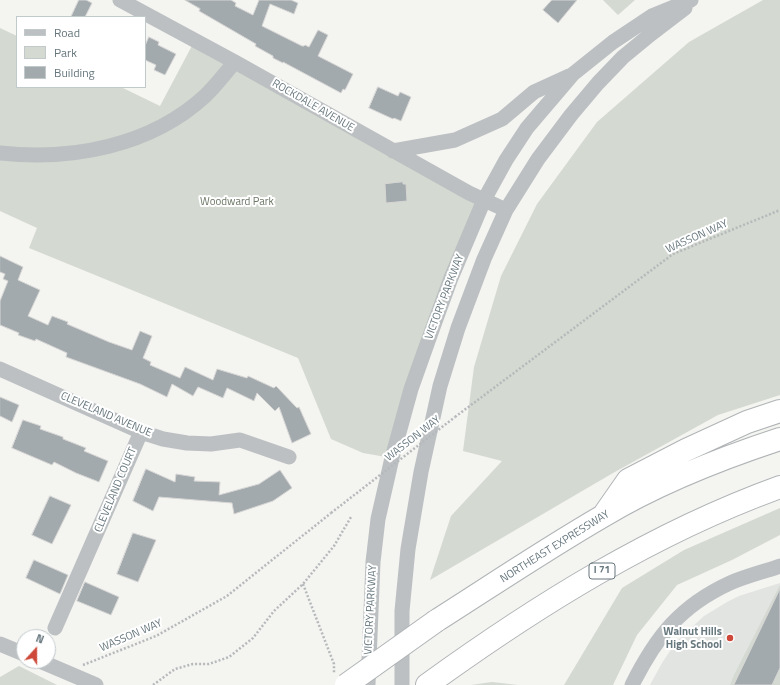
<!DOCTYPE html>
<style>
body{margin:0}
#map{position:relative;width:780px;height:685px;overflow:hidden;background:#f4f4f1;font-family:"Titillium Web",sans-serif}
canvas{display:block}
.legend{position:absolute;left:16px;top:16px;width:130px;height:72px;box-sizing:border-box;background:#fff;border:1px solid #c2c9cb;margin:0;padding:5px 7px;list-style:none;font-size:12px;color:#67777e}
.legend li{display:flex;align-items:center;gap:8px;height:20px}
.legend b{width:20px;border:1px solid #c2c9cb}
.north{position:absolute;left:16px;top:629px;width:40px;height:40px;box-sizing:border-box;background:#fff;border:1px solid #c2c9cb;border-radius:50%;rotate:21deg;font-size:11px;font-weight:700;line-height:16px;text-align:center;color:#67777e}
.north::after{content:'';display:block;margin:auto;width:14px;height:18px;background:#cd4838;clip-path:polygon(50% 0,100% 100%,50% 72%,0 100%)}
</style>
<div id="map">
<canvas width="780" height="685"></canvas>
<ul class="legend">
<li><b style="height:5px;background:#bcc0c2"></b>Road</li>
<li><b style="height:11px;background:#d4d9d1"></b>Park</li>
<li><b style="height:11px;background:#a2aaad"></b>Building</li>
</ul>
<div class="north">N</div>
</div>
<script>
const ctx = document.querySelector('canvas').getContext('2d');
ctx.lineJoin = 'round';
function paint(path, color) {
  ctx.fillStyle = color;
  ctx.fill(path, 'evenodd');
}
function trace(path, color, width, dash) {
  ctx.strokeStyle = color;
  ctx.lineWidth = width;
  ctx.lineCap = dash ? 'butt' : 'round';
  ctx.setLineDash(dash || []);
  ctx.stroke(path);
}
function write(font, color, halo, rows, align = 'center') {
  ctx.font = font + ' "Titillium Web",sans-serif';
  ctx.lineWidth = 4;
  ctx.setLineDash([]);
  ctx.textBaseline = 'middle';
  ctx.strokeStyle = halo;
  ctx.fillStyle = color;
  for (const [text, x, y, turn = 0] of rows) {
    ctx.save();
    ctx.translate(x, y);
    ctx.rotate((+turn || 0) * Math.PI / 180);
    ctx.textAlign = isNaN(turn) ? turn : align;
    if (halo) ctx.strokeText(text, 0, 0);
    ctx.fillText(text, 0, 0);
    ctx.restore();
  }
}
paint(new Path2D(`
 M 780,583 L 780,685 L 650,685 L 662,663 L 676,642 L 704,616 L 727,602 L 739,596 Z`), '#e2e4e1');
paint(new Path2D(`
 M 603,0 L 635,0 L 618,15 Z
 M 763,0 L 780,0 L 780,395 L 718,415 L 613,473 L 430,580 L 451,516 L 502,461 L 463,451 L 474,367 L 501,276 L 537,204 L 597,122 L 689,42 Z
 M 0,28 L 17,36 L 17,87 L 121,87 L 160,106 L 195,40 L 484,200 L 392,458 L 363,453 L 331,439 L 298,358 L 29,248 L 37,228 L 0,211 Z
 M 780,508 L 780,535 L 732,560 L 677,585 L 637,635 L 613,685 L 564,685 L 622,588 L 684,550 Z
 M 780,585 L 780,685 L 730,685 L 734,675 Z
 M 19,666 L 57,685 L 0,685 L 0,677 Z
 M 492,682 L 518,685 L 471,685 Z`), '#d4d9d1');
const building = new Path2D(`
 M 79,0 L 86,0 L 92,3 L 85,17 L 71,17 Z
 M 185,0 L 231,0 L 236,3 L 235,6 L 253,15 L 259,0 L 291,0 L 298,3 L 294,14 L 270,4 L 262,26 L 302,46 L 304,46 L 305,45 L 309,47 L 318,30 L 328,35 L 318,56 L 353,74 L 345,90 L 343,89 L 341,93 L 283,62 L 283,63 L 273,58 L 273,56 L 255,46 L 256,44 L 199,11 L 200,9 Z
 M 552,0 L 577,0 L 558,23 L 543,10 Z
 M 149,37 L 159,42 L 158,45 L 176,54 L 165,75 L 154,70 L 156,65 L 145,60 L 145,46 Z
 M 378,87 L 398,96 L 400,92 L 411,97 L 401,121 L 394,118 L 393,119 L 369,108 Z
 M 403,182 L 403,184 L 406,184 L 407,201 L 386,203 L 385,184 Z
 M 0,256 L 23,267 L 18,280 L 40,290 L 28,316 L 48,325 L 52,316 L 68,322 L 67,324 L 109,342 L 132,350 L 140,331 L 152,336 L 143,358 L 151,362 L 150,365 L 180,378 L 185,367 L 213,380 L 217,369 L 247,378 L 248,376 L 274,388 L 276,386 L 297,408 L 299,407 L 311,434 L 292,443 L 279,407 L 275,411 L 257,393 L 254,401 L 227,388 L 223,398 L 198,387 L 193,396 L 172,384 L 167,397 L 140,384 L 66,357 L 67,353 L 36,339 L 35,341 L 18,335 L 19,333 L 0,325 L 0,301 L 8,281 L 3,279 L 5,274 L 0,272 Z
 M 0,397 L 19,405 L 12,422 L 0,416 Z
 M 23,420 L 41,426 L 40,429 L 63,437 L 63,439 L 86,448 L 84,451 L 108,461 L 99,482 L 76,473 L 54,462 L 52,465 L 12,448 Z
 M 146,469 L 175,482 L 176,474 L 195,477 L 194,481 L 220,482 L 219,495 L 259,484 L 280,470 L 292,488 L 273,501 L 234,514 L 232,503 L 159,497 L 153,511 L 133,501 Z
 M 50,496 L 71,505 L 52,544 L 32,535 Z
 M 133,533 L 156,540 L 138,582 L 117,574 Z
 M 34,560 L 68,575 L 60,594 L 26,578 Z
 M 85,582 L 119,597 L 111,615 L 77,601 Z
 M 780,589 L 780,668 L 772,685 L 734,685 Z`);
paint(building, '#a2aaad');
trace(building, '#d6d5d4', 1);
const highway = new Path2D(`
 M 605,513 L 628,480 L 686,450 L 747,422 L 780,411
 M 436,621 C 491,586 546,549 603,516 C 658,483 719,459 780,439
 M 427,685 C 536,606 653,533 780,487`);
trace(highway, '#b0b4b6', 24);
trace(new Path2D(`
 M 455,417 L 673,254 L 780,210
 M 303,584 L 334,664 L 334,673
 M 83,665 L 156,636 L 227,596 L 331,513
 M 153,685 L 175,669 L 193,664 L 209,664 L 229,657 L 253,638 L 274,611 L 303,584 L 334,546 L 351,517`), '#b6b9bb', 2.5, [2, 2]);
trace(new Path2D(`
 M 120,0 L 235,62 L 469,193 L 506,210
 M 393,151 L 455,140 L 502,119 L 534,92 L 569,76
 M 0,153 C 71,161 151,146 205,96 C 216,86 225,73 235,62
 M 0,369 L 141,432 L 163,439 L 187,443 L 211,444 L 240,440 L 289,457
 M 55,628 L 141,432
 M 0,644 L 24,654
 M 40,661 L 96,685
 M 368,685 L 373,562 L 378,519 L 392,458 L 411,389 L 432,330 L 451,278 L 484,200 L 506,160 L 527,128 L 573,74 L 613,42 L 652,16 L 691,0
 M 402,685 L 402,611 L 408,549 L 421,472 L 440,386 L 458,328 L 484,259 L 506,210 L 538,159 L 571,115 L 598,83 L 623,57 L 651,34 L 685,8
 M 632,685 C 656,637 680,606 730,583 C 746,576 763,572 780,566`), '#bcc0c2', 15);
trace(highway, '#fff', 22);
const highwayBridge = new Path2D(`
 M 346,685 L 436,621`);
trace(highwayBridge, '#b0b4b6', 24, []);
trace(new Path2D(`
 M 331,513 L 455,417`), '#b6b9bb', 2.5, [2, 2]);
trace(highwayBridge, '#fff', 22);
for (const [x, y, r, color] of [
 [730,638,4,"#cd4838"]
]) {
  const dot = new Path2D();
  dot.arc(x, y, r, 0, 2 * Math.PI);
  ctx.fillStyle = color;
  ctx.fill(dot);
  trace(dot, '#fff', 1.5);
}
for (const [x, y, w] of [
 [602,571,26]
]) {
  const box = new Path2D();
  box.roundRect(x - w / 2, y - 8, w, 16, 3);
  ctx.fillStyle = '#fff';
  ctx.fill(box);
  trace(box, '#67777e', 1);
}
write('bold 10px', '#67777e', null, [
 ["I 71",602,571]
]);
write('11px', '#67777e', '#fff', [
 ["ROCKDALE AVENUE",313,106,30],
 ["WASSON WAY",697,237,-24],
 ["VICTORY PARKWAY",445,297,-69],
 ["CLEVELAND AVENUE",106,415,23],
 ["WASSON WAY",413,439,-38],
 ["CLEVELAND COURT",116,490,-67],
 ["NORTHEAST EXPRESSWAY",555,547,-32],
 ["VICTORY PARKWAY",371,610,-87],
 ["WASSON WAY",131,636,-23]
]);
write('11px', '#6b7665', '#fff', [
 ["Woodward Park",237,202]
]);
write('bold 11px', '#67777e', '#fff', [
 ["Walnut Hills",722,632],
 ["High School",722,645]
], 'right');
</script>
